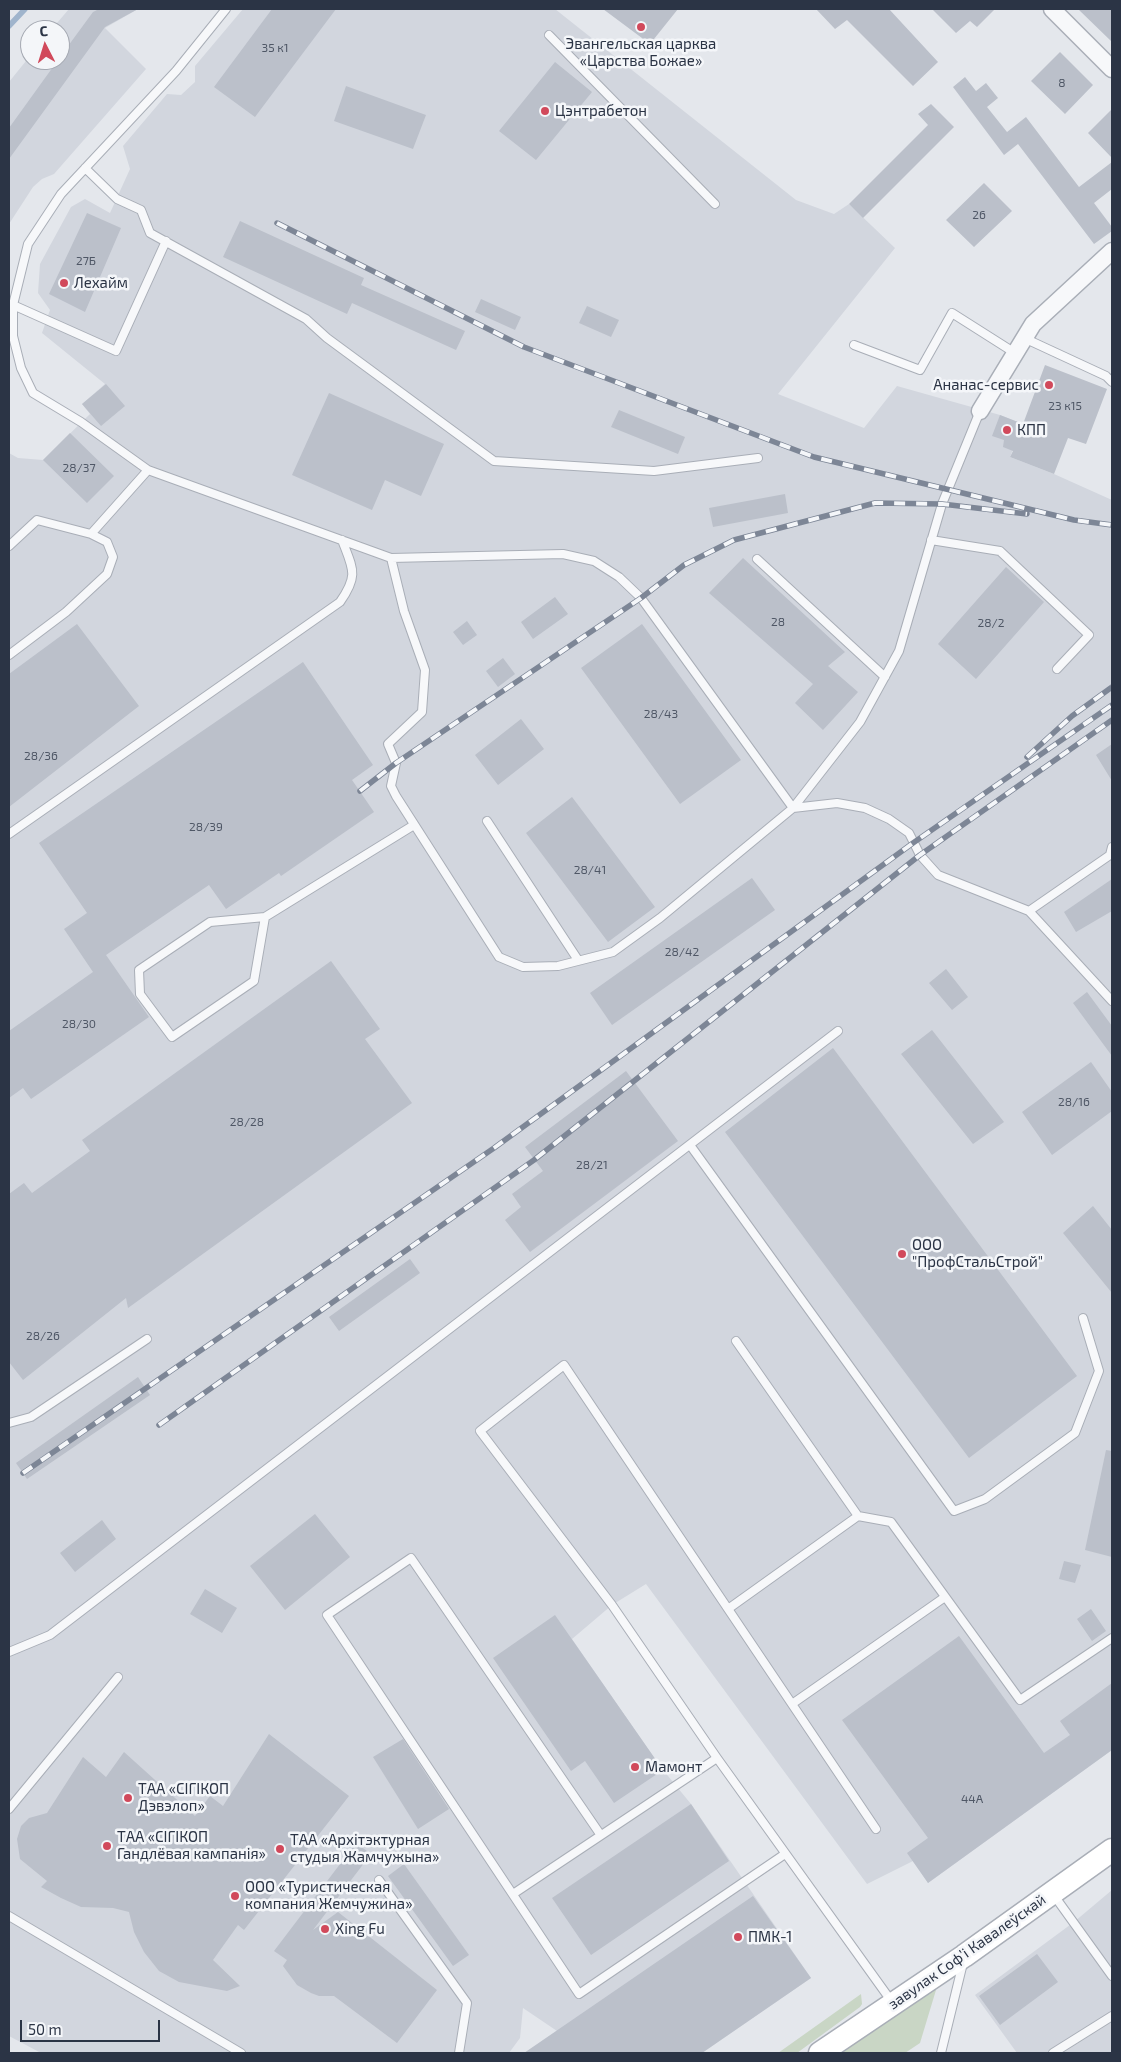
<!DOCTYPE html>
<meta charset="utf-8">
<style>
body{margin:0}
#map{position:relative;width:1121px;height:2062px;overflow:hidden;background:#e4e7ec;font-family:"Exo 2",sans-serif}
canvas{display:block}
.frame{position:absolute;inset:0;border:10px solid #2b3445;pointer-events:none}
.north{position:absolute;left:20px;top:20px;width:50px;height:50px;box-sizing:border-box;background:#f4f6f9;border:1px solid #a4a8b1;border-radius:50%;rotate:355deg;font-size:14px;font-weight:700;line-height:20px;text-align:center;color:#2b3445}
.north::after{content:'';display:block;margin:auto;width:18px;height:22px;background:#d1495b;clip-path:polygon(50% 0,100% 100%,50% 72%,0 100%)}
.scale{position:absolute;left:20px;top:2020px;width:140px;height:22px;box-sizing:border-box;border:2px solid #2b3445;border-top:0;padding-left:6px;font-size:15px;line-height:18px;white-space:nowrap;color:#2b3445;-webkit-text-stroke:4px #f4f6f9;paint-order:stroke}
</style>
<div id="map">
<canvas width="1121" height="2062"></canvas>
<div class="frame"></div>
<div class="north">С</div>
<div class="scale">50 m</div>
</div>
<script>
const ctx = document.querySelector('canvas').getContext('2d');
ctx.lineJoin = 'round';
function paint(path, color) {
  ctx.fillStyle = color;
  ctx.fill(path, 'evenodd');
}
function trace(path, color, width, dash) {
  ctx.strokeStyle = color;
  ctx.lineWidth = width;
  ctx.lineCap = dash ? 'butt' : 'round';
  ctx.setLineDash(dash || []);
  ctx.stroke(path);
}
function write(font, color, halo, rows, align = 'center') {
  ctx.font = font + ' "Exo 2",sans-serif';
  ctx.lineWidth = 5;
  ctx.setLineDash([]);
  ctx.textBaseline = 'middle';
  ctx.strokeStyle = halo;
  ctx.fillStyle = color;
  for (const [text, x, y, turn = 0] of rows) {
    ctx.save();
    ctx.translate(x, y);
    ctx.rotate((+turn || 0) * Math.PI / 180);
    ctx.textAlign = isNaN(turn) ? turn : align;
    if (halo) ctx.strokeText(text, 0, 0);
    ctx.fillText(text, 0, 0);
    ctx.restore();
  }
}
paint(new Path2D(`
 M 69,9 L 138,9 L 105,28 L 146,69 L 54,174 L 42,179 L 33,187 L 9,224 L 9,82 L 30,56 L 30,60 L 60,60 L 60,30 L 51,30 Z
 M 243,9 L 555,9 L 796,200 L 834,214 L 849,204 L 895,248 L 778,394 L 864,428 L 897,386 L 1000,415 L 1023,424 L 1010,457 L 1054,474 L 1112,500 L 1112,1750 L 928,1883 L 913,1861 L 867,1884 L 646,1584 L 612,1605 L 572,1639 L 659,1765 L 691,1804 L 811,1978 L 702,2053 L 572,2053 L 557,2031 L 523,2008 L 520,2038 L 509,2053 L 41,2053 L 9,2036 L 9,453 L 18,458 L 43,460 L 90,414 L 82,404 L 105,384 L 42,333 L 50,310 L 38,293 L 40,264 L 71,207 L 85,199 L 110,213 L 130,169 L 123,146 L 167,94 L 181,95 L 195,82 L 195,66 Z
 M 1112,1890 L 1112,2053 L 1017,2053 L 975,1995 L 1074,1922 Z`), '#d2d6de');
paint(new Path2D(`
 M 934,1988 L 936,1990 L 920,2043 L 905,2053 L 833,2053 Z
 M 861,1994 L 862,2004 L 860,2007 L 797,2053 L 778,2053 Z`), '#c9d6c5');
trace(new Path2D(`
 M 9,26 L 25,9`), '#9fb4cc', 5.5);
paint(new Path2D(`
 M 99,9 L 138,9 L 105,27 L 9,159 L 9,128 L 58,60 L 60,60 L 60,57 L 93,12 Z
 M 272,9 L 336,9 L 255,117 L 214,87 Z
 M 603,9 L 678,9 L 650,44 Z
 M 816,9 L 889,9 L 938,62 L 913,86 L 847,20 L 835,29 Z
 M 932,9 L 995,9 L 977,27 L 970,21 L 956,33 Z
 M 1078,9 L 1112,9 L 1112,42 Z
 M 1060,52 L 1093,85 L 1065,114 L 1031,81 Z
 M 555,62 L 592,92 L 536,160 L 499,131 Z
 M 965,77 L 976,91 L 986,83 L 998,98 L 987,107 L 1007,132 L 1026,117 L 1079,187 L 1112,162 L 1112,189 L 1094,203 L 1112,227 L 1112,231 L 1094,244 L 1018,144 L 1004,155 L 953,87 Z
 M 346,86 L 426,115 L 413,149 L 334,121 Z
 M 931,104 L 954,127 L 863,218 L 849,204 L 928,125 L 918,114 Z
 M 1112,109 L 1112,158 L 1088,133 Z
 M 984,183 L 1012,211 L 974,247 L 946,220 Z
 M 87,213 L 121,228 L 85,312 L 49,294 Z
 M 240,221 L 364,278 L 361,285 L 465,331 L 456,350 L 352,303 L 347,314 L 223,257 Z
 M 481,299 L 521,317 L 515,330 L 475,312 Z
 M 587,306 L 619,320 L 611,337 L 579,323 Z
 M 1045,365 L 1107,389 L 1086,444 L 1068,438 L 1054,474 L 1010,457 L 1013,451 L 1003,447 L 1004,440 L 992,436 L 1000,415 L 1023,424 Z
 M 106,384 L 125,406 L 101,426 L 82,404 Z
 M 329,393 L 444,444 L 421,496 L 385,480 L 372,510 L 292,475 Z
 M 619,410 L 685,437 L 678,454 L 611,427 Z
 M 70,433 L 114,476 L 87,503 L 43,460 Z
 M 785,494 L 788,513 L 713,527 L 709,508 Z
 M 743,558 L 845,652 L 828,666 L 858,692 L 823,730 L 795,703 L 813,684 L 709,593 Z
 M 1006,567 L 1044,602 L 976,679 L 938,644 Z
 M 555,597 L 568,614 L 533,639 L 521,622 Z
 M 467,621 L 477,635 L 463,645 L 453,632 Z
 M 77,624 L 139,706 L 9,807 L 9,674 Z
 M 642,624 L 741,760 L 680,804 L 581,668 Z
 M 503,658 L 515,674 L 498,687 L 486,671 Z
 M 303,662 L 373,765 L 352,780 L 374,812 L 281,876 L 279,873 L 226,909 L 209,885 L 106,955 L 149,1017 L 31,1099 L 23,1088 L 9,1098 L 9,1031 L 93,972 L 64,929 L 87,913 L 39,843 Z
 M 521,719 L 544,749 L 498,785 L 475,755 Z
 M 1112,744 L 1112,781 L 1096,755 Z
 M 572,797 L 655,907 L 608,942 L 526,833 Z
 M 752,878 L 775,910 L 612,1025 L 590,993 Z
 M 1112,879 L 1112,911 L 1076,932 L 1064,912 Z
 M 331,961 L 380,1029 L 365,1039 L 412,1103 L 128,1308 L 126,1298 L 23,1380 L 9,1362 L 9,1194 L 24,1183 L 32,1193 L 90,1151 L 82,1140 Z
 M 946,969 L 968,997 L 952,1010 L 929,983 Z
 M 1087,992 L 1112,1026 L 1112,1056 L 1073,1003 Z
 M 932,1030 L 1004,1122 L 973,1144 L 901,1054 Z
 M 833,1048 L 1077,1376 L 969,1458 L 725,1132 Z
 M 1091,1062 L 1112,1092 L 1112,1111 L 1052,1155 L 1022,1112 Z
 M 626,1071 L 678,1141 L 530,1252 L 505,1220 L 521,1207 L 512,1194 L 543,1171 L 525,1147 Z
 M 1093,1206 L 1112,1230 L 1112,1293 L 1063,1233 Z
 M 410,1259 L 420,1273 L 339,1331 L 329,1317 Z
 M 138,1377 L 150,1395 L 27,1479 L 16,1463 Z
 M 1106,1450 L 1112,1451 L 1112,1557 L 1085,1550 Z
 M 315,1514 L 350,1557 L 285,1610 L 250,1566 Z
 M 102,1520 L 116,1539 L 75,1572 L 60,1553 Z
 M 1064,1561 L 1081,1565 L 1075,1583 L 1059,1579 Z
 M 205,1589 L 237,1608 L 222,1633 L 190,1614 Z
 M 1091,1609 L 1106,1631 L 1092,1641 L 1077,1619 Z
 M 555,1615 L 663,1770 L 614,1803 L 585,1761 L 571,1771 L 493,1658 Z
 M 959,1636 L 1044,1753 L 1070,1735 L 1060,1721 L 1112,1683 L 1112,1750 L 928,1883 L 907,1853 L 928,1838 L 842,1720 Z
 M 269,1734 L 349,1796 L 244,1930 L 238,1925 L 213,1960 L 240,1986 L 227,1991 L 179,1982 L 159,1971 L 144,1952 L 134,1932 L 129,1912 L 113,1908 L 81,1907 L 61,1898 L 41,1887 L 47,1881 L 20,1859 L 17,1839 L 21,1826 L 29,1818 L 47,1813 L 83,1757 L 106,1777 L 124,1752 L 195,1816 L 210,1796 L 223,1806 Z
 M 403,1739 L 449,1809 L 418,1829 L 373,1757 Z
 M 691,1804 L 729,1861 L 591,1955 L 552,1898 Z
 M 356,1843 L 371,1854 L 313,1930 L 338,1912 L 437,1990 L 397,2043 L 334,1996 L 319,1996 L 311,1993 L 297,1985 L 283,1966 L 287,1960 L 274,1951 Z
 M 404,1864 L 469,1955 L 453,1966 L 388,1876 Z
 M 753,1896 L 811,1978 L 702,2053 L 524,2053 Z
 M 1037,1954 L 1058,1982 L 1000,2025 L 979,1996 Z`), '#bbc0ca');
const lane = new Path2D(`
 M 226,9 L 176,71 L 61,194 L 28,244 L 13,305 L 13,336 L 21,368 L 33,393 L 81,422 L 148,470 L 391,558 L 563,554 L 594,561 L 619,577 L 641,598 L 793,808
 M 549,35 L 715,204
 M 85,168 L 117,199 L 141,210 L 150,233 L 306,319 L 327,338 L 494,461 L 654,471 L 758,458
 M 13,305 L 116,351 L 166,241
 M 1024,338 L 1106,376 L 1112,382
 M 854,345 L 920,370 L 952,313 L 1015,353
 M 931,540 L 1000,551 L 1089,635 L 1057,669
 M 9,546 L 37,520 L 91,534 L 148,470
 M 391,558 L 404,611 L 425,670 L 422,712 L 388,744 L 396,763 L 391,786 L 396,796 L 499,957 L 523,967 L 558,966 L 613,952 L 660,918 L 793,808 L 860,722 L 899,651 L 942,504 L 980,411
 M 757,559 L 885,677
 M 9,655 L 66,612 L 107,574 L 113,557 L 107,542 L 91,534
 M 793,808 L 837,803 L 865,808 L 889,819 L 909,833 L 920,855 L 938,875 L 1029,911 L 1112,1001
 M 487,821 L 578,960
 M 9,834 L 340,602 C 359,575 353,569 342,540
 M 1029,911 L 1110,855 L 1112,847
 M 265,917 L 254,981 L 172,1037 L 140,994 L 139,970 L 210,922 L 265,917 L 414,825
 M 690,1145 L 954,1511 L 985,1499 L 1075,1433 L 1099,1371 L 1083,1318
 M 736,1341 L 858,1516
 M 9,1423 L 31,1417 L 147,1339
 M 728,1609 L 858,1516 L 891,1522 L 1020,1700 L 1112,1638
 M 9,1652 L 50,1635 L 838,1031
 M 792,1704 L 945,1597
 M 9,1809 L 118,1677
 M 876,1829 L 564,1365 L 480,1431 L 612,1605 L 717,1758 L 892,2002
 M 600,1834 L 411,1558 L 327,1615 L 579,1994 L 785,1854
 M 379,1880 L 467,2003 L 459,2053
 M 513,1894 L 717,1758
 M 1053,1894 L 1112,1976
 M 9,1916 L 241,2053
 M 941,2053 L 963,1963
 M 1053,2053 L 1112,2016`);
const street = new Path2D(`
 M 1052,9 L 1112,69
 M 980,411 L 1033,324 L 1112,251`);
const secondary = new Path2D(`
 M 820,2053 L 964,1956 L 1112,1850`);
trace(lane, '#a9aeb7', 10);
trace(street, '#a9aeb7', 19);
trace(secondary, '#a9aeb7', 25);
trace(lane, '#f7f8fa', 8);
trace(street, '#f7f8fa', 16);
trace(secondary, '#fff', 22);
const rail = new Path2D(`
 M 277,223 L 524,347 L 814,457 L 1074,520 L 1112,525
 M 1027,757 L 1072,716 L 1112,687
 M 360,791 L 396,763 L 641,598 L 684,565 L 734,540 L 875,503 L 942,504 L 1027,514
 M 159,1425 L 534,1160 L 920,855 L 1112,720
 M 23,1473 L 494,1148 L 913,843 L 1112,705`);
trace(rail, '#7d8696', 5.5);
trace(rail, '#f4f6f9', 4, [11]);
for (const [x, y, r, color] of [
 [641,27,5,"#d1495b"],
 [545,111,5,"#d1495b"],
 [64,283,5,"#d1495b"],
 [1049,385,5,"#d1495b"],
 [1007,430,5,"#d1495b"],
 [902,1254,5,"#d1495b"],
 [635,1767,5,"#d1495b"],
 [128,1798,5,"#d1495b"],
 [107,1846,5,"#d1495b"],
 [280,1849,5,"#d1495b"],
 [235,1896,5,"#d1495b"],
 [325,1929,5,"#d1495b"],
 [738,1937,5,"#d1495b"]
]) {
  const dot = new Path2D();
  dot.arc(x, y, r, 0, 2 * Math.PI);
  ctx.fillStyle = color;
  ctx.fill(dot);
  trace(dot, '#f4f6f9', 2);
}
write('12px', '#4f5766', null, [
 ["35 к1",275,48],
 ["8",1062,83],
 ["26",979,215],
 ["27Б",86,261],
 ["23 к15",1065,406],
 ["28/37",79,468],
 ["28",778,622],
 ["28/2",991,623],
 ["28/43",661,714],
 ["28/36",41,756],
 ["28/39",206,827],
 ["28/41",590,870],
 ["28/42",682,952],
 ["28/30",79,1024],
 ["28/16",1074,1102],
 ["28/28",247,1122],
 ["28/21",592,1165],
 ["28/26",43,1336],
 ["44А",972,1799]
]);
write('15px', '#2b3445', '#f4f6f9', [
 ["Эвангельская царква",641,44,"center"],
 ["«Царства Божае»",641,61,"center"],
 ["Цэнтрабетон",555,111],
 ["Лехайм",74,283],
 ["Ананас-сервис",1039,385,"right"],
 ["КПП",1017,430],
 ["ООО",912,1245],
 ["\"ПрофСтальСтрой\"",912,1262],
 ["Мамонт",645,1767],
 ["ТАА «СІГІКОП",138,1789],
 ["Дэвэлоп»",138,1806],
 ["ТАА «СІГІКОП",117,1837],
 ["Гандлёвая кампанія»",117,1854],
 ["ТАА «Архітэктурная",290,1840],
 ["студыя Жамчужына»",290,1857],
 ["ООО «Туристическая",245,1887],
 ["компания Жемчужина»",245,1904],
 ["Xing Fu",335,1929],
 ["ПМК-1",748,1937]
], 'left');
write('15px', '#2b3445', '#f4f6f9', [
 ["завулак Софʼі Кавалеўскай",967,1952,-35]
]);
</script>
